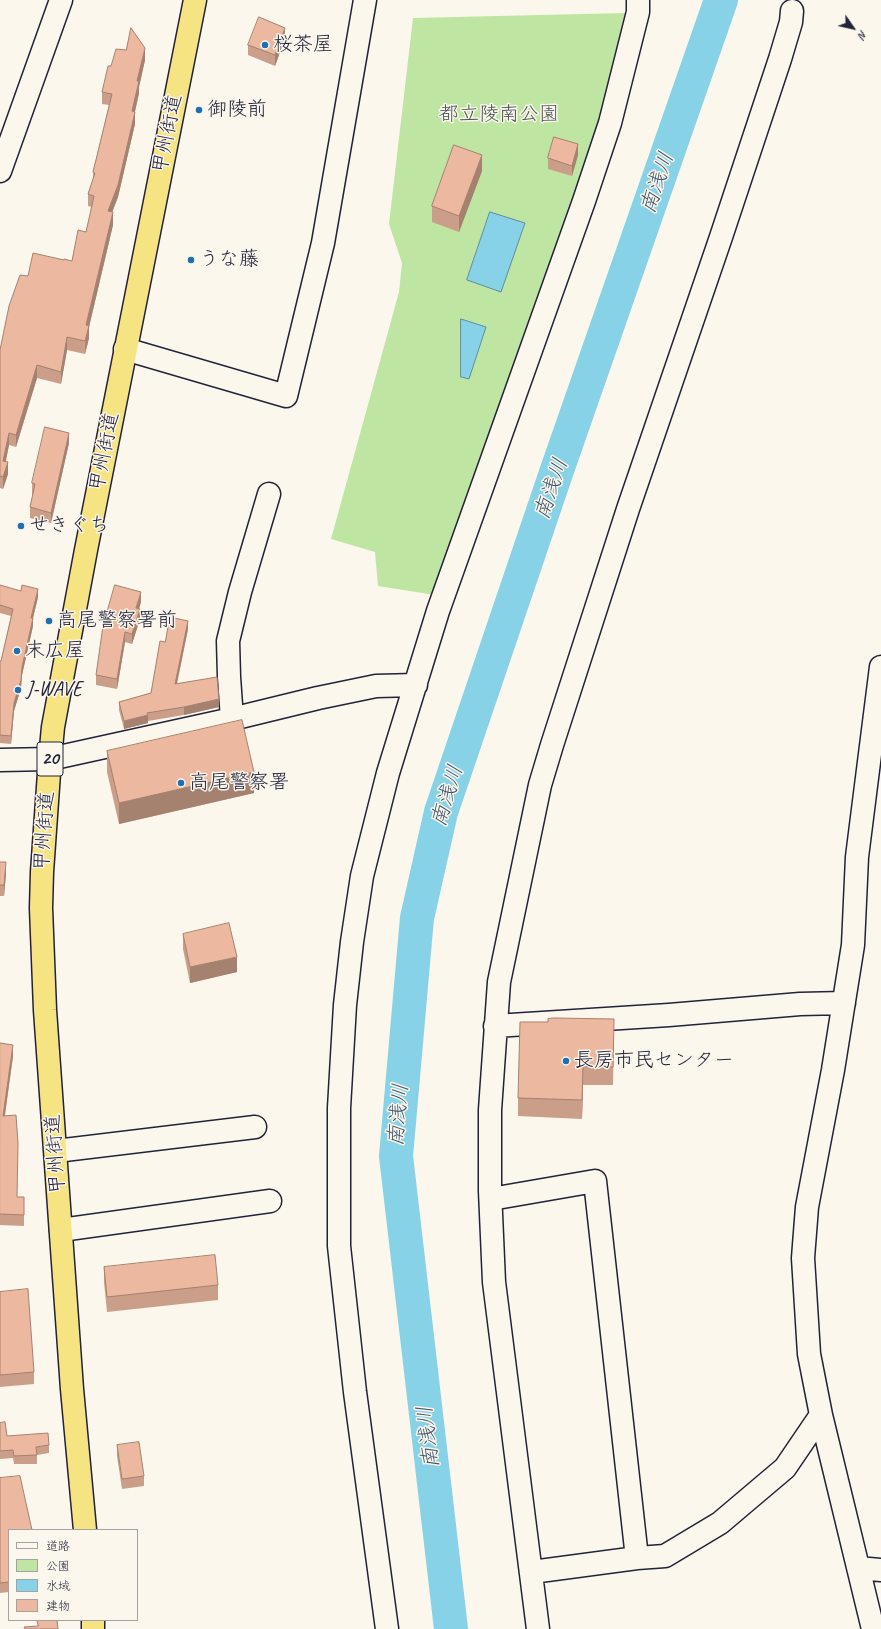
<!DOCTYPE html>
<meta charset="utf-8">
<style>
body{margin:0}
#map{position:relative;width:881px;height:1629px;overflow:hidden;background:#fbf7ec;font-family:Caveat,"Klee One",sans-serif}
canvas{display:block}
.legend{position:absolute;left:8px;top:1529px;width:130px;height:92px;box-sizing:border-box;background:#fbf7ec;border:1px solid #a4a2a5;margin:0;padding:5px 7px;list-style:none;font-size:12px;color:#22223b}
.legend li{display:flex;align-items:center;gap:8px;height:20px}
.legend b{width:20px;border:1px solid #a4a2a5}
.north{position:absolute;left:833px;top:8px;width:40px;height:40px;-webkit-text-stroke:3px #fbf7ec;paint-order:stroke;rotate:124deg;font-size:11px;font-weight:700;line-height:16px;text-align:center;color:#22223b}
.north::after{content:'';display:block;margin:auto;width:14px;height:18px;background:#22223b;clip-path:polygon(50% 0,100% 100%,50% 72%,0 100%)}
</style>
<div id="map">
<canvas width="881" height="1629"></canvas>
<ul class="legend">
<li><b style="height:5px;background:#fbf7ec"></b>道路</li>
<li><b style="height:11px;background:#bee5a1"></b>公園</li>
<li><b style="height:11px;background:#87d2e7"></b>水域</li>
<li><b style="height:11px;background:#ecb89f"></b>建物</li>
</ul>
<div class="north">N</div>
</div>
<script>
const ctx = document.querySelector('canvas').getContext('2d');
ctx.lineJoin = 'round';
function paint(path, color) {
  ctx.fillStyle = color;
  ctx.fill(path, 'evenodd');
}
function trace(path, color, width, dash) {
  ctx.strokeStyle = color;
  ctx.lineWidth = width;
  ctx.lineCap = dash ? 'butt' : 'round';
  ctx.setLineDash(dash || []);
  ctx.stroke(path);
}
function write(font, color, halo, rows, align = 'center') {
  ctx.font = font + ' Caveat,"Klee One",sans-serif';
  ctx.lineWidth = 3;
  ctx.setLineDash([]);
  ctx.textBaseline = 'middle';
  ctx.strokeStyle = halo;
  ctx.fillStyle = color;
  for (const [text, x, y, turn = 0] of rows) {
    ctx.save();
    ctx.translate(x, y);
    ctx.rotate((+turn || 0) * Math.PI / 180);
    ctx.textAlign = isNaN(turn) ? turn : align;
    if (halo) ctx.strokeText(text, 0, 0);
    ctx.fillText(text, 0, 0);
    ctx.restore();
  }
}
paint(new Path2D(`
 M 626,13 L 607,102 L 500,404 L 435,595 L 378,586 L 375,552 L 331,539 L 399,292 L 402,263 L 389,224 L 413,18 Z`), '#bee5a1');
const water = new Path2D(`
 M 490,212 L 525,223 L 501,292 L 467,280 Z
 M 461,319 L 486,327 L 469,379 L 461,377 Z`);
paint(water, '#87d2e7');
trace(water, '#5f8ca2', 1);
trace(new Path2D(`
 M 451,1629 L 396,1156 L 417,918 L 441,812 L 556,473 L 721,0`), '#87d2e7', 34);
const minor = new Path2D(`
 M 0,171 L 61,0
 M 125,349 L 286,396 L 323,243 L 365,0
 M 232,719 L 229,677 L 228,641 L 240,592 L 269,494
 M 0,760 L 50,759 L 232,719 L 318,698 L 376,686 L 416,685
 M 495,1026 L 669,1015 L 800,1004 L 844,1003
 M 56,1151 L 255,1127
 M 491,1199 L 595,1181 L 637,1558
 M 61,1230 L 270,1201
 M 858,1568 L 881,1570
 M 532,1572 L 637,1558 L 665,1556 L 720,1523 L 785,1468 L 821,1415
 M 387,1629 L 355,1392 L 339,1246 L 339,1108 L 345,1005 L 352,942 L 362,876 L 388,773 L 438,611 L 584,201 L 610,123 L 638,12 L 638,0
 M 538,1629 L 494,1282 L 490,1191 L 490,1110 L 499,982 L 540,785 L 552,745 L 628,509 L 721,237 L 780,59 L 791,22 L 792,11
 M 873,1629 L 821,1415 L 809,1354 L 803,1258 L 807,1207 L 833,1070 L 853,945 L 857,857 L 881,667`);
const highway = new Path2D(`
 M 85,1530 L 72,1389 L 45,1010 L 41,908 L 42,872 L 50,759 L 53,727 L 86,550 L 195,0
 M 93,1620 L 93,1629`);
trace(minor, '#22223b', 25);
trace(highway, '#22223b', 25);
trace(minor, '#fbf7ec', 22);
trace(highway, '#f6e381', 22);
paint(new Path2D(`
 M 285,38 L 275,66 L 248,55 L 248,45 Z
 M 145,60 L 139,87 L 139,93 L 135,112 L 135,124 L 118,197 L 112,212 L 113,225 L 89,327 L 89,338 L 85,354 L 67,350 L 61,384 L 37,378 L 16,447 L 9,445 L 6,461 L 8,474 L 3,489 L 0,488 L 0,350 L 28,276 L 64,260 L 72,261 L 86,232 L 92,207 L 88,206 L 88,194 L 93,179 L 93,172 L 109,105 L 102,104 L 102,92 L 111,66 Z
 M 578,155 L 572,176 L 548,169 L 548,158 Z
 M 482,171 L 459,232 L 432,222 L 432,206 Z
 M 69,443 L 51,523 L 30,518 L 30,507 L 33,494 L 32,494 L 32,483 Z
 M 0,585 L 38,597 L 33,618 L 33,626 L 22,675 L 21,688 L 14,711 L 11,744 L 0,743 L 0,661 L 1,661 L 11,616 L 0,613 Z
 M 141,602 L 139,609 L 140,619 L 132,644 L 125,642 L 117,689 L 96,685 L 96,675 Z
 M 188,629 L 177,684 L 219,707 L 184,715 L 148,721 L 148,723 L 124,729 L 119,710 L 119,702 L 151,693 L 165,642 Z
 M 107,751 L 254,793 L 119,824 L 107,772 Z
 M 0,862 L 6,873 L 4,896 L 0,896 Z
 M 183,934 L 237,972 L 190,983 L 183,949 Z
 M 614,1038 L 613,1085 L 583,1085 L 582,1119 L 518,1116 L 518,1098 Z
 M 0,1043 L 13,1056 L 5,1116 L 17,1197 L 24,1197 L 24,1226 L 0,1225 Z
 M 104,1267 L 218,1285 L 218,1300 L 107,1312 L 104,1282 Z
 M 0,1292 L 34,1372 L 34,1384 L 0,1387 Z
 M 0,1423 L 7,1436 L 49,1445 L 49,1453 L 37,1455 L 37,1464 L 14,1464 L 13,1458 L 0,1459 Z
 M 117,1445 L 144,1476 L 144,1486 L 122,1489 L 117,1456 Z
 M 0,1478 L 9,1530 L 9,1592 L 0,1593 Z`), '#cb9e89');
paint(new Path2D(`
 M 285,28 L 285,38 L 275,66 L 275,55 Z
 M 145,48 L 145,60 L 139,87 L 139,93 L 132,124 L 132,111 L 137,81 Z
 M 135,112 L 135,124 L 118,197 L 108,223 L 108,211 Z
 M 578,144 L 578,155 L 572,176 L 572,166 Z
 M 482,155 L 482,171 L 459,232 L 459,216 Z
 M 113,212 L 113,225 L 89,327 L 89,338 L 85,354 L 86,325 Z
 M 67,337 L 67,350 L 61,384 L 61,372 Z
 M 37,365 L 37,378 L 16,447 L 16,435 Z
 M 9,433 L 9,445 L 3,473 L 3,461 Z
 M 69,433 L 69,443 L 51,523 L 51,513 Z
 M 8,462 L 8,474 L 3,489 L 3,477 Z
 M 38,589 L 38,597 L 31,626 L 31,618 Z
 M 141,592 L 141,602 L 136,618 L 136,608 Z
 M 140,609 L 140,619 L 132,644 L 132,634 Z
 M 33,618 L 33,626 L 22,675 L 21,688 L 14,711 L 11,744 L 11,736 L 14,703 Z
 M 188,621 L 188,629 L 175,692 L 175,684 Z
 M 125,632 L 125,642 L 117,689 L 117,679 Z
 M 219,699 L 219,707 L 184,715 L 184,707 Z
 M 148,715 L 148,723 L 124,729 L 124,721 Z
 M 254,772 L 254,793 L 119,824 L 119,803 Z
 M 6,862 L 6,873 L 4,896 L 4,885 Z
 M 237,957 L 237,972 L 190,983 L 190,967 Z
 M 13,1045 L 13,1056 L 3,1127 L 3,1116 Z
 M 583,1066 L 583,1085 L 582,1119 L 582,1100 Z`), '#a5816f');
const building = new Path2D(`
 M 259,17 L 285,28 L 275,55 L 248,45 Z
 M 131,28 L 145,48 L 137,81 L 139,81 L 132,111 L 135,112 L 118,185 L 108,211 L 113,212 L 86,325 L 89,326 L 85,341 L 67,337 L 61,372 L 37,365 L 16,435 L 9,433 L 3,461 L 8,462 L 3,477 L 0,476 L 0,350 L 9,306 L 20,275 L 28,276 L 33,253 L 64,260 L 64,259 L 72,261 L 78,230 L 86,232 L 94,196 L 88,194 L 95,173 L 93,172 L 112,94 L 102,92 L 108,66 L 111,66 L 116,49 L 126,50 Z
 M 554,137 L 578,144 L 572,166 L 548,158 Z
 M 454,145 L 482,155 L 459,216 L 432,206 Z
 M 45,427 L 69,433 L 51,513 L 30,507 L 35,484 L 32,483 Z
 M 0,585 L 21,591 L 22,585 L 38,589 L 31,618 L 33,618 L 22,667 L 21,680 L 14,703 L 11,736 L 0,735 L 0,661 L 1,661 L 13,609 L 0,605 Z
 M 115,585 L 141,592 L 136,608 L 140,609 L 132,634 L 125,632 L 117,679 L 96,675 L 103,626 Z
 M 170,617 L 188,621 L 175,684 L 217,677 L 219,699 L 184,707 L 147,713 L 148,715 L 124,721 L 119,702 L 151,693 L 160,641 L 165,642 Z
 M 242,720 L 254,772 L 119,803 L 107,751 Z
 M 0,862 L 6,862 L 4,885 L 0,885 Z
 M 229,923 L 237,957 L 190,967 L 183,934 Z
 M 554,1018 L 614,1019 L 613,1067 L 583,1066 L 582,1100 L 518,1098 L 520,1022 L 548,1022 L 548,1019 Z
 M 0,1043 L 13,1045 L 3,1116 L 16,1115 L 18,1143 L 17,1197 L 24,1197 L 24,1215 L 0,1214 Z
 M 215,1255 L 218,1285 L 107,1297 L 104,1267 Z
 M 28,1289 L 34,1372 L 0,1375 L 0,1292 Z
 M 5,1422 L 7,1436 L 48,1433 L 49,1445 L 36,1447 L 37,1455 L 14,1456 L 13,1450 L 0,1451 L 0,1423 Z
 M 139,1442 L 144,1476 L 122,1479 L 117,1445 Z
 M 20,1476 L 32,1530 L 9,1530 L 9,1582 L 0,1583 L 0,1478 Z
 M 37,1620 L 57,1620 L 58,1629 L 25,1629 L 24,1627 L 38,1626 Z`);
paint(building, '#ecb89f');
trace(building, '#a5816f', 1);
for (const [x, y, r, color] of [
 [265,45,4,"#1f6fb2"],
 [199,110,4,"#1f6fb2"],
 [191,260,4,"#1f6fb2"],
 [21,526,4,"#1f6fb2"],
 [49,621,4,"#1f6fb2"],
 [17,651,4,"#1f6fb2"],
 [18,690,4,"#1f6fb2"],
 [181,783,4,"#1f6fb2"],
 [566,1061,4,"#1f6fb2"]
]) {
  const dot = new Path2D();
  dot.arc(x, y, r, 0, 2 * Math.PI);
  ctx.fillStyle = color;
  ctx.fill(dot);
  trace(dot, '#fbf7ec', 1.5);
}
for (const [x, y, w] of [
 [50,759,26]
]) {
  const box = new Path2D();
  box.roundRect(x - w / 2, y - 17, w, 34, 3);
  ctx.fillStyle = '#fbf7ec';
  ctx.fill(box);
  trace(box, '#22223b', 1);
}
write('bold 19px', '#22223b', null, [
 ["20",50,759]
]);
write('20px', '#22223b', '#fbf7ec', [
 ["桜茶屋",273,45],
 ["御陵前",207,110],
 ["うな藤",199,260],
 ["せきぐち",29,526],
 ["高尾警察署前",57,621],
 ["末広屋",25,651],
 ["J-WAVE",26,690],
 ["高尾警察署",189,783],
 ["長房市民センター",574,1061]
], 'left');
write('20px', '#495354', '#fbf7ec', [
 ["都立陵南公園",499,115]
]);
write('20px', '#22223b', '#fbf7ec', [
 ["甲州街道",168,134,-79],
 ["甲州街道",105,452,-79],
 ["甲州街道",45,831,-86],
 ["甲州街道",56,1154,-94]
]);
write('italic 21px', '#40576f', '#fbf7ec', [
 ["南浅川",658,183,-71],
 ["南浅川",552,489,-71],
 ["南浅川",448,796,-73],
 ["南浅川",399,1115,-85],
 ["南浅川",429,1437,-97]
]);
</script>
